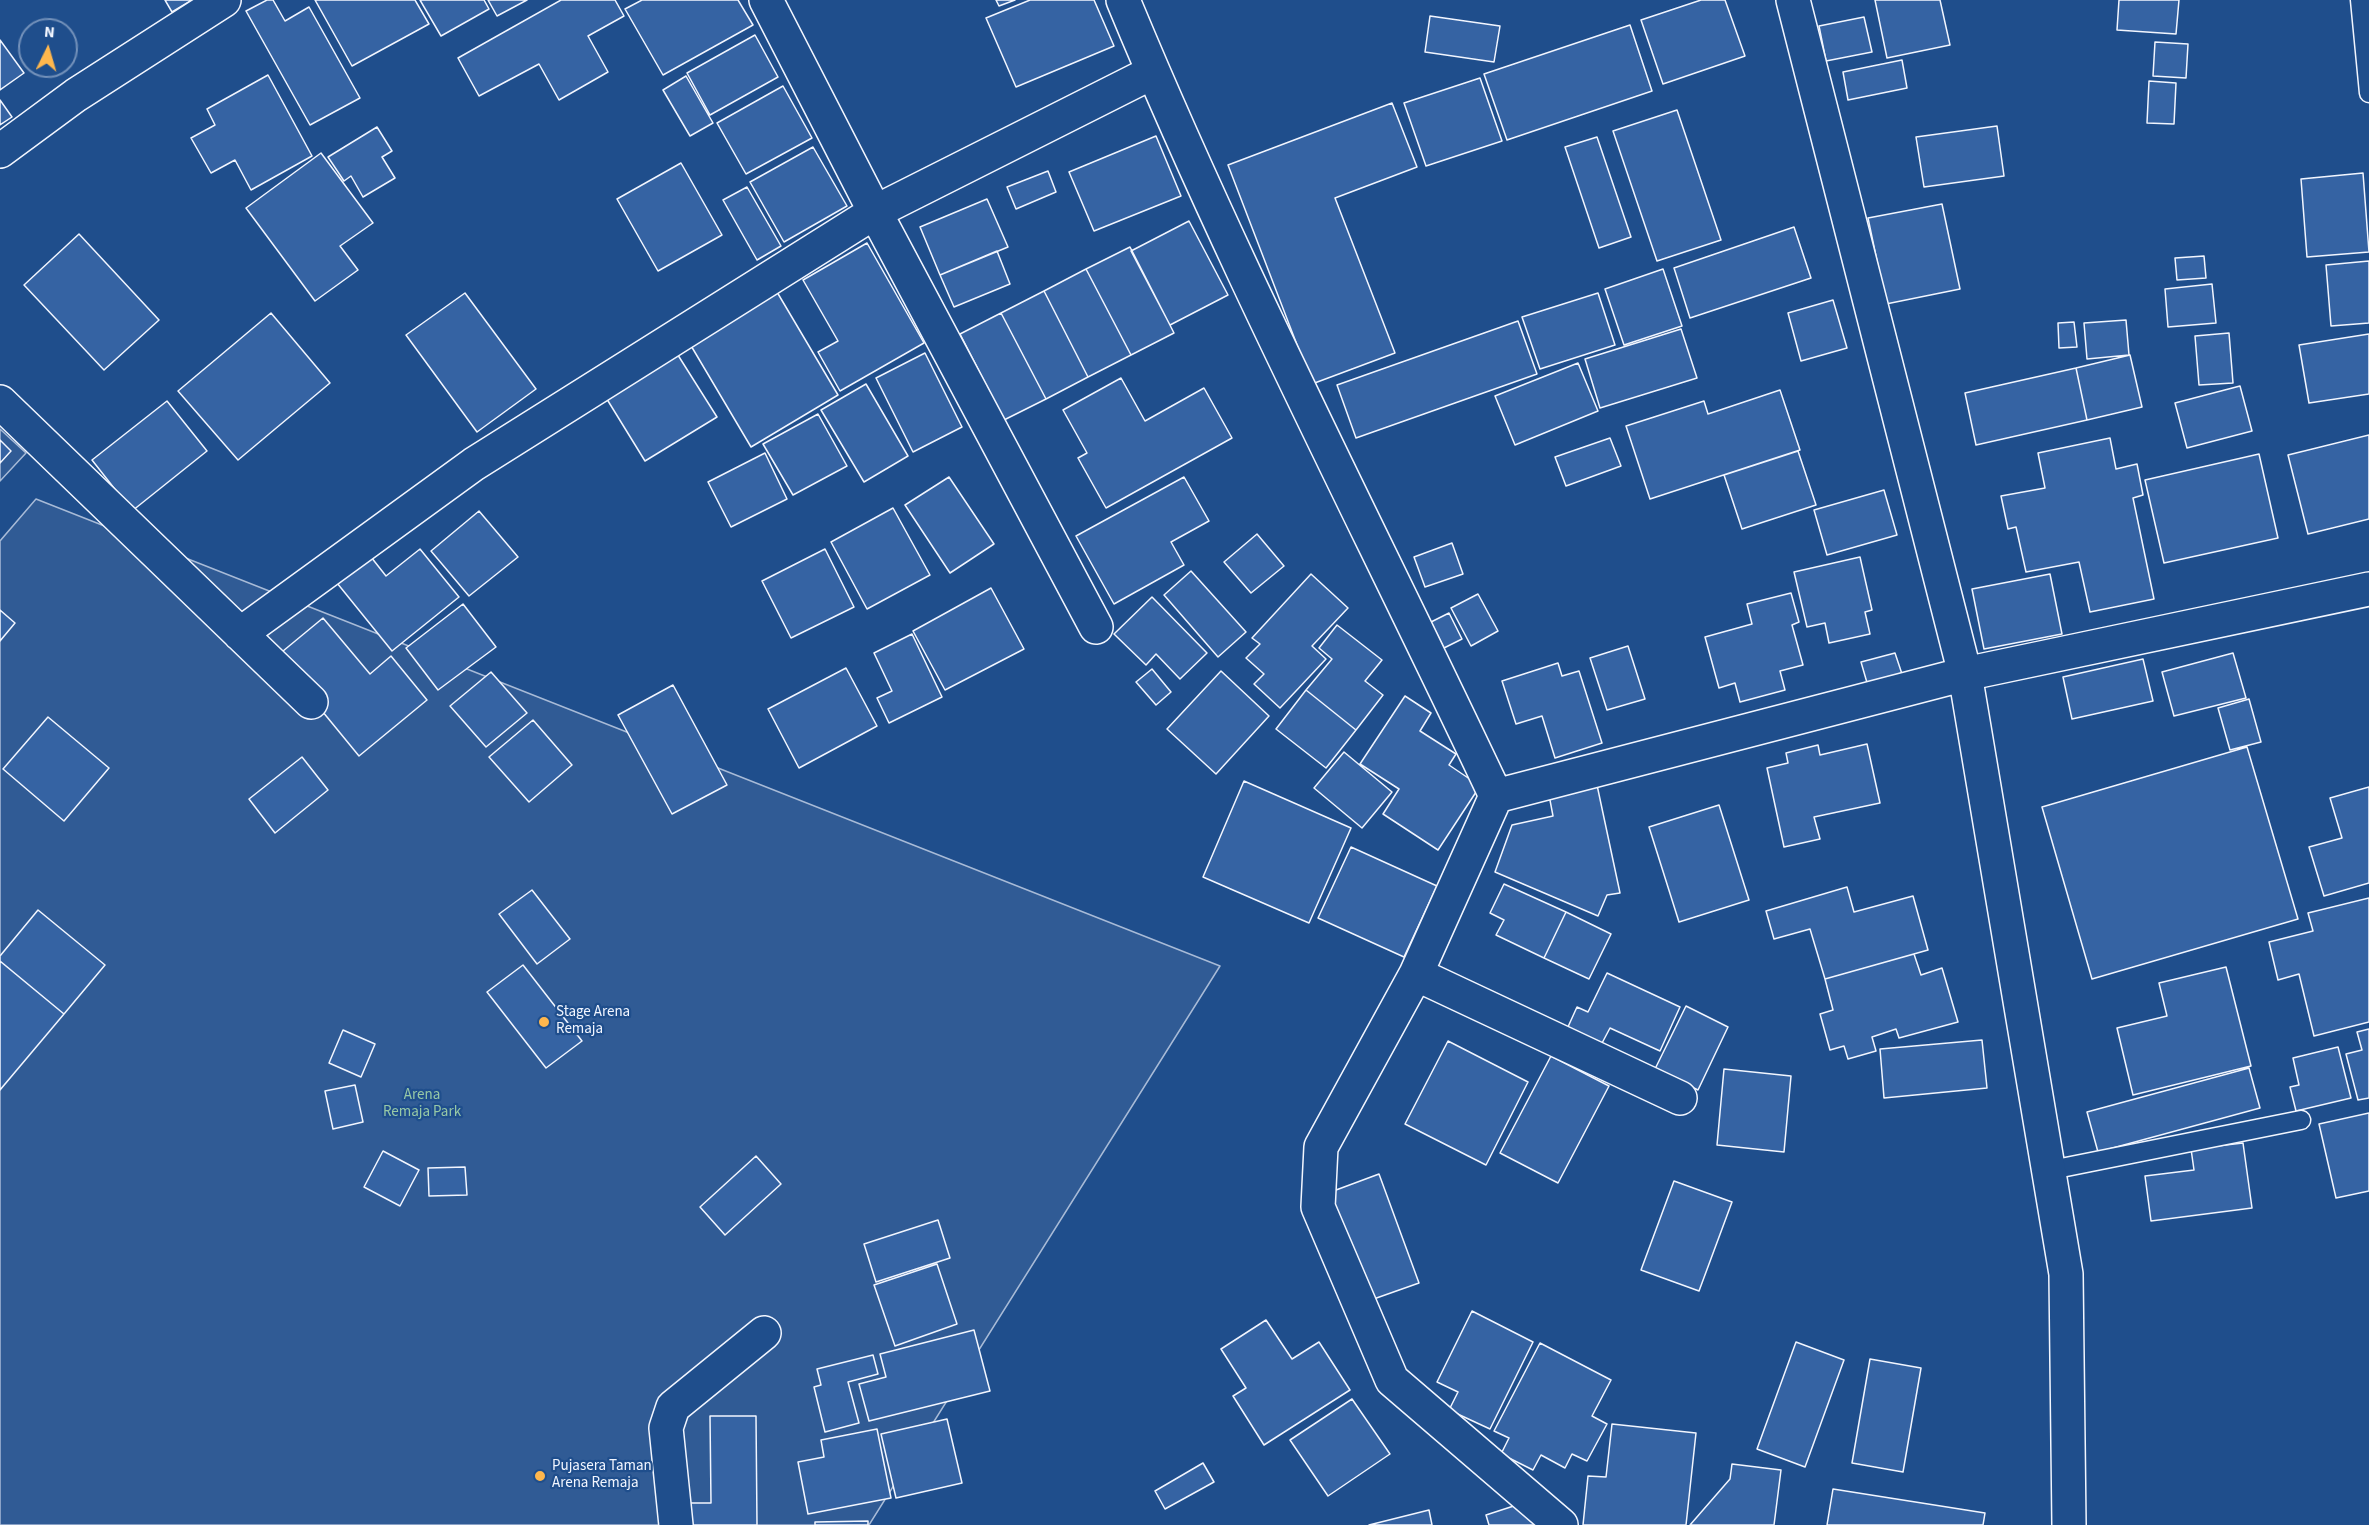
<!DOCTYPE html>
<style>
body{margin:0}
#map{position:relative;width:2369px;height:1525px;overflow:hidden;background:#1f4e8c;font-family:"Source Sans 3",sans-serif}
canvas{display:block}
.north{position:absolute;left:18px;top:18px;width:60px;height:60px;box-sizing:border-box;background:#1f4e8c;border:2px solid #7391ba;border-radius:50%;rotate:5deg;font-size:16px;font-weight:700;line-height:24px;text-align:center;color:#f2f6ff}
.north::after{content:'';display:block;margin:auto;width:21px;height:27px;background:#ffb74d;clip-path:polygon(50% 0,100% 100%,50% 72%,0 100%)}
</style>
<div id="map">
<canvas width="2369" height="1525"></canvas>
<div class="north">N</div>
</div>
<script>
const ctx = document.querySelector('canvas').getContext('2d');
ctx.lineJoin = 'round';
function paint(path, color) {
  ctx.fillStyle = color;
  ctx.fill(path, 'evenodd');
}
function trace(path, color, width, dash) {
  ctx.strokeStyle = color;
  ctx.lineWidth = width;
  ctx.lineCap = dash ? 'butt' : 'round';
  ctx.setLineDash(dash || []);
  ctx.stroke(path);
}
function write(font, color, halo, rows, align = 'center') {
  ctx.font = font + ' "Source Sans 3",sans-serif';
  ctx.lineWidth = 4.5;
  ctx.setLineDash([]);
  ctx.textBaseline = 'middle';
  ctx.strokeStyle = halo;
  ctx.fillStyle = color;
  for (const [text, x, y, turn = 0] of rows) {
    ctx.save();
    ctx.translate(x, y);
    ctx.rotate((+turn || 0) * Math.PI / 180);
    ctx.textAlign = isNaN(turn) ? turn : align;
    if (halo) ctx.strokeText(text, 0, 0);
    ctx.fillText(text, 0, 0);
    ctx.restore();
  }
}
const built = new Path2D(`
 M 0,429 L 26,453 L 0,481 Z
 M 36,499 L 1220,966 L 869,1525 L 0,1525 L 0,541 Z`);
paint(built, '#305b95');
trace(built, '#a8bbd7', 1.5);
const building = new Path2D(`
 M 165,0 L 192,0 L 172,12 Z
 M 267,0 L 273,0 L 285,21 L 309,7 L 360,98 L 310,125 L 246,11 Z
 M 315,0 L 415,0 L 429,24 L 352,66 Z
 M 420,0 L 484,0 L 489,9 L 441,36 Z
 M 488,0 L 527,0 L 497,16 Z
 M 561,0 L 615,0 L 624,16 L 588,36 L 608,72 L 559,100 L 539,64 L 479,96 L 458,58 Z
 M 642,0 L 738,0 L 753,25 L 663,75 L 625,9 Z
 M 996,0 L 1015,0 L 999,6 Z
 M 1030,0 L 1094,0 L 1114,46 L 1016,87 L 986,18 Z
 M 1701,0 L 1725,0 L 1745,56 L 1663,84 L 1641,20 Z
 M 1875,0 L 1940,0 L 1950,45 L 1887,58 Z
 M 2119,0 L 2179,0 L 2176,34 L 2117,30 Z
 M 1430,16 L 1500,26 L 1494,62 L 1425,52 Z
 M 1864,17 L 1872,52 L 1826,61 L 1819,26 Z
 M 1630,25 L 1652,91 L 1507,140 L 1484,74 Z
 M 755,35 L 778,77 L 710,115 L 687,73 Z
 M 0,40 L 24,73 L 0,90 Z
 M 2155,42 L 2188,44 L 2186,78 L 2153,76 Z
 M 1902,60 L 1907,88 L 1848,100 L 1843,72 Z
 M 268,75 L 312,156 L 251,190 L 235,160 L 211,173 L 191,138 L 215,125 L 207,109 Z
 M 686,76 L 713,123 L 690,136 L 663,90 Z
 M 1480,78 L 1502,141 L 1426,166 L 1404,103 Z
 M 2149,81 L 2176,83 L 2174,124 L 2147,123 Z
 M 783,86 L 812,138 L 746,174 L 717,123 Z
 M 0,100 L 12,117 L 0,125 Z
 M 1392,103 L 1417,167 L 1335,198 L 1395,353 L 1312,384 L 1228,165 Z
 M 1677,110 L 1721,240 L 1657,261 L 1613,131 Z
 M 1997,126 L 2004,176 L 1924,187 L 1916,137 Z
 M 377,127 L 392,151 L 382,157 L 395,178 L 363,197 L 351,176 L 344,181 L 328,157 Z
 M 1156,136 L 1181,196 L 1094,231 L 1069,172 Z
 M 1597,137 L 1631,237 L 1599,248 L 1565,147 Z
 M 813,147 L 847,206 L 784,242 L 750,182 Z
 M 321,153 L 373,223 L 340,246 L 358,270 L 315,301 L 246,208 Z
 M 681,163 L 722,235 L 658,271 L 617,199 Z
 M 1048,171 L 1056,192 L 1016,209 L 1007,187 Z
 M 2363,173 L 2369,252 L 2307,257 L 2301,179 Z
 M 747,187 L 781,246 L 757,260 L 723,200 Z
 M 987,199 L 1008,247 L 940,275 L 920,227 Z
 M 1942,204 L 1960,289 L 1886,304 L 1868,218 Z
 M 1189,221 L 1228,295 L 1170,325 L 1131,251 Z
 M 1794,227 L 1811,278 L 1690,318 L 1674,268 Z
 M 79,234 L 159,320 L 104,370 L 24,285 Z
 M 867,243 L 924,343 L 840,391 L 818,352 L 838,341 L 803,280 Z
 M 1130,247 L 1174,333 L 1131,355 L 1086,269 Z
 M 997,251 L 1010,284 L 954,307 L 940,275 Z
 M 2204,256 L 2206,278 L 2177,280 L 2175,258 Z
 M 2369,261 L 2369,323 L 2331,326 L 2326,265 Z
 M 1086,269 L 1131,355 L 1088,377 L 1044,291 Z
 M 1663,269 L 1682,326 L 1624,345 L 1605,289 Z
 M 2212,284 L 2216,323 L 2168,327 L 2165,289 Z
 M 1044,291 L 1088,377 L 1046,399 L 1001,313 Z
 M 777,292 L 838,395 L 751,447 L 690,344 Z
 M 465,293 L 536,389 L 477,432 L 406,335 Z
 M 1598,293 L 1615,345 L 1540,369 L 1522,317 Z
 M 1833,300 L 1847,348 L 1801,361 L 1788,313 Z
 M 271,313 L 330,383 L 238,460 L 178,391 Z
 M 1001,313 L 1046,399 L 1004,420 L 960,334 Z
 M 2126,320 L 2129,355 L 2087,359 L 2084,323 Z
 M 1518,321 L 1537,374 L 1356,438 L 1337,385 Z
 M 2074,322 L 2077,347 L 2059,348 L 2058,323 Z
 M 1681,329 L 1697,378 L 1600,408 L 1585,359 Z
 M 2229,333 L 2233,383 L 2199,385 L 2195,336 Z
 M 2369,334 L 2369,394 L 2309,403 L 2299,345 Z
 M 676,352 L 717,417 L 645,461 L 605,396 Z
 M 925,353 L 962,427 L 913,452 L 876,378 Z
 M 2130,355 L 2142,407 L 2087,420 L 2076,368 Z
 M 1578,363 L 1598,411 L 1515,445 L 1495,396 Z
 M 2076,368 L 2087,420 L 1976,445 L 1965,393 Z
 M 1121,378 L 1145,421 L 1204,388 L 1232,438 L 1106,508 L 1078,458 L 1087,453 L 1063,410 Z
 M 866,384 L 908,456 L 864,482 L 821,410 Z
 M 2240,386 L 2252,431 L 2187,448 L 2175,403 Z
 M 1780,390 L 1800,450 L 1650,499 L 1626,426 L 1704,401 L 1708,414 Z
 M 167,401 L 207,451 L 132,511 L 92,460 Z
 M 818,414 L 847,466 L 793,495 L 763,444 Z
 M 2369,435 L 2369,519 L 2308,534 L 2288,455 Z
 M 1610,438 L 1621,466 L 1566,486 L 1555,457 Z
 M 2110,438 L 2116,469 L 2137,464 L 2143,495 L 2133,498 L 2154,599 L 2090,612 L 2079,562 L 2026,572 L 2016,527 L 2008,529 L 2001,496 L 2045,488 L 2038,453 Z
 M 0,440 L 11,451 L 0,463 Z
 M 1798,451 L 1816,505 L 1742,529 L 1724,475 Z
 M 765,453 L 787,499 L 731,527 L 708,482 Z
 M 2259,454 L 2278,538 L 2164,563 L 2145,480 Z
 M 949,477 L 994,544 L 950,573 L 905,505 Z
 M 1184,477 L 1209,521 L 1171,542 L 1184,565 L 1114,604 L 1076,536 Z
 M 1884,490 L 1897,535 L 1827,555 L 1814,510 Z
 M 893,508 L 930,575 L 867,609 L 831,542 Z
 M 479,511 L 518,557 L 469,596 L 431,551 Z
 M 1257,534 L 1284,566 L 1251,593 L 1224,562 Z
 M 1452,543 L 1463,574 L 1425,587 L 1414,557 Z
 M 420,549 L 459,597 L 392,651 L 337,583 L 371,557 L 386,576 Z
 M 825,549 L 854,607 L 791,638 L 762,581 Z
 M 1860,557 L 1872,610 L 1865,612 L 1870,634 L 1829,643 L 1825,623 L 1807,627 L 1794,572 Z
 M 1191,571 L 1246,632 L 1218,657 L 1164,595 Z
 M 1311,574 L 1348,608 L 1312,646 L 1326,659 L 1280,708 L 1254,684 L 1264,674 L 1246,658 L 1260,644 L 1252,638 Z
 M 2050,574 L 2062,634 L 1984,649 L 1972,589 Z
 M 991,588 L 1024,649 L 945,690 L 913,631 Z
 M 1791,593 L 1799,622 L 1792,625 L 1803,665 L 1780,671 L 1785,690 L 1740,702 L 1735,683 L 1719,688 L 1705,637 L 1752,624 L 1747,604 Z
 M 1478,594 L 1498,631 L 1471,646 L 1451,608 Z
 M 1152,597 L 1207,653 L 1180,679 L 1156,654 L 1146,665 L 1114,634 Z
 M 463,604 L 496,647 L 438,690 L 406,648 Z
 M 0,610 L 15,623 L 0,641 Z
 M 1449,613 L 1462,639 L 1444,648 L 1431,622 Z
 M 323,618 L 370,674 L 391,656 L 427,700 L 359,756 L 277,656 Z
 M 1337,625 L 1382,660 L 1365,681 L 1383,695 L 1356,730 L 1306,690 L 1332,659 L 1319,648 Z
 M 912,634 L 942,697 L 889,723 L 877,698 L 892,691 L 874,653 Z
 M 1628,646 L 1645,699 L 1607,710 L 1590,658 Z
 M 1895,653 L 1905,683 L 1870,693 L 1861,662 Z
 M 2233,653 L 2246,698 L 2174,716 L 2162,672 Z
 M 2143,659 L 2153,701 L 2072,719 L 2063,677 Z
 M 1558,663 L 1562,676 L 1579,671 L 1602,743 L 1555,758 L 1542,716 L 1516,724 L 1502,681 Z
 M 846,668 L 877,726 L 799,768 L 768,709 Z
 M 1152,669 L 1171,692 L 1156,705 L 1136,682 Z
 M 1221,671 L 1269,716 L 1216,774 L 1167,729 Z
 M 491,672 L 527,713 L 486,747 L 450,706 Z
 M 673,685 L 727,785 L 672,814 L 618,715 Z
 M 1306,690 L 1356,730 L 1326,768 L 1276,729 Z
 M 1405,696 L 1431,713 L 1420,731 L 1456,754 L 1449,765 L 1480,786 L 1438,850 L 1383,814 L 1399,789 L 1360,764 Z
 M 2249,699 L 2261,742 L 2230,750 L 2218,708 Z
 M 48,717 L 109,768 L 64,821 L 3,769 Z
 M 533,720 L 572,765 L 529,802 L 489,757 Z
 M 1867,744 L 1880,803 L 1814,817 L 1820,839 L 1784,847 L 1767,768 L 1788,763 L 1786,753 L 1818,745 L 1820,755 Z
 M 2247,747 L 2298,919 L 2092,979 L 2042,807 Z
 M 1344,752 L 1392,792 L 1362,828 L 1314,788 Z
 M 302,757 L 328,790 L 275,833 L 249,799 Z
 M 1244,781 L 1351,828 L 1309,923 L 1203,877 Z
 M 1597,785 L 1620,893 L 1607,895 L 1598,916 L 1495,872 L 1512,825 L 1553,816 L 1549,795 Z
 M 2369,787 L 2369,883 L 2324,896 L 2309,847 L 2342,838 L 2330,798 Z
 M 1719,805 L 1749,900 L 1679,922 L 1649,827 Z
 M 1351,847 L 1437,886 L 1404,957 L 1318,918 Z
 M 1504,884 L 1566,912 L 1544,958 L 1496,935 L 1504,920 L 1490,913 Z
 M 1847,887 L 1854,912 L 1913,896 L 1928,950 L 1825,979 L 1810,929 L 1774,939 L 1766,911 Z
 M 532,890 L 570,939 L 537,964 L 499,914 Z
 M 2369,898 L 2369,1022 L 2314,1036 L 2299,974 L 2278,980 L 2269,942 L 2313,931 L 2308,913 Z
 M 38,910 L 105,965 L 64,1014 L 0,961 L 0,956 Z
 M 1566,912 L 1611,934 L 1589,979 L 1544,958 Z
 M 1914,954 L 1921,975 L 1942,968 L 1958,1022 L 1899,1038 L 1896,1029 L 1872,1037 L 1876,1051 L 1848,1059 L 1844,1046 L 1830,1050 L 1820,1014 L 1833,1010 L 1825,979 Z
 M 0,961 L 64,1014 L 0,1090 Z
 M 523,965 L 582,1041 L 546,1068 L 487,992 Z
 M 2226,967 L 2251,1066 L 2133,1095 L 2117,1028 L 2167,1016 L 2159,983 Z
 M 1607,973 L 1680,1007 L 1660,1051 L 1610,1028 L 1601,1045 L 1567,1029 L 1577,1007 L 1588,1012 Z
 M 1686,1006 L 1728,1027 L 1698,1090 L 1655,1069 Z
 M 2369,1029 L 2369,1098 L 2358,1100 L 2346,1054 L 2362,1050 L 2357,1032 Z
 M 343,1030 L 375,1044 L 361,1077 L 329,1063 Z
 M 1982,1040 L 1987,1088 L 1884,1098 L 1880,1049 Z
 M 1448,1041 L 1528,1082 L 1486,1165 L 1405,1124 Z
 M 2338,1047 L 2351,1098 L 2296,1111 L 2290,1087 L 2299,1085 L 2293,1058 Z
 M 1551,1056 L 1609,1086 L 1558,1183 L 1500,1153 Z
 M 2249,1068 L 2260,1108 L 2098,1152 L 2087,1112 Z
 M 1724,1069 L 1791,1076 L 1784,1152 L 1717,1145 Z
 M 355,1085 L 363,1122 L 333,1129 L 325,1091 Z
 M 2369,1113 L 2369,1191 L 2336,1198 L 2319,1124 Z
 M 2243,1143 L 2252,1208 L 2151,1221 L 2145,1176 L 2194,1170 L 2191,1149 Z
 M 383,1151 L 419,1170 L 400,1206 L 364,1187 Z
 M 756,1156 L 781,1184 L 725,1235 L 700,1207 Z
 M 465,1167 L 467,1195 L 429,1196 L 428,1168 Z
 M 1379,1174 L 1419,1283 L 1368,1301 L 1328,1193 Z
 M 1674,1181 L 1732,1202 L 1699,1291 L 1641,1270 Z
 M 938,1220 L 950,1258 L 876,1282 L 864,1244 Z
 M 937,1264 L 957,1324 L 895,1346 L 874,1285 Z
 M 1472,1311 L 1533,1342 L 1490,1429 L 1449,1410 L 1458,1392 L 1437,1382 Z
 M 1266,1320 L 1292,1359 L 1319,1342 L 1350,1390 L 1264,1445 L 1233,1396 L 1246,1388 L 1221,1349 Z
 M 974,1330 L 990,1391 L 869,1421 L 859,1384 L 886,1377 L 880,1354 Z
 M 1796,1342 L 1844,1360 L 1805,1467 L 1757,1449 Z
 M 1540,1343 L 1611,1380 L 1592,1416 L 1607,1424 L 1587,1461 L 1572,1454 L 1565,1468 L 1541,1455 L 1533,1470 L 1501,1454 L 1509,1438 L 1494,1431 Z
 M 873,1355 L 878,1374 L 848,1382 L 859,1423 L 825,1432 L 814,1387 L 821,1385 L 817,1369 Z
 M 1870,1359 L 1921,1368 L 1903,1472 L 1852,1463 Z
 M 1352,1399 L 1390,1454 L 1328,1496 L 1290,1440 Z
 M 710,1416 L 756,1416 L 757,1525 L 683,1525 L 683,1503 L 711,1503 Z
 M 947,1419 L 962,1483 L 896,1498 L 881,1434 Z
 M 1612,1424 L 1696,1433 L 1686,1525 L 1583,1525 L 1588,1476 L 1606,1477 Z
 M 877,1429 L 891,1498 L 808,1514 L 798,1462 L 824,1457 L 821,1440 Z
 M 1203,1463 L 1214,1482 L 1165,1509 L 1155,1491 Z
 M 1732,1464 L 1781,1470 L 1774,1525 L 1690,1525 L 1730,1479 Z
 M 1833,1489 L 1985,1513 L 1983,1525 L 1827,1525 Z
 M 1526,1502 L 1534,1525 L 1489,1525 L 1486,1515 Z
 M 1429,1510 L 1432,1525 L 1369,1525 Z
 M 868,1521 L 868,1525 L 815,1525 L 815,1522 Z`);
paint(building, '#3563a3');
trace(building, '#f2f6ff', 1.5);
const lane = new Path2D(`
 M 2360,0 L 2369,93
 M 2051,1170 L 2301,1120`);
const street = new Path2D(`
 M 766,0 L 875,212 L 1096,627
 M 1123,0 C 1235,271 1371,531 1496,796 L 1416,974 L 1321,1147 L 1318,1207 L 1392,1380 L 1561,1525
 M 1793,0 L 1965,674 L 2066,1274 L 2069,1525
 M 0,151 L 76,95 L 224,0
 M 0,402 L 311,702
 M 240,634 L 474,464 L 875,212 L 1153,72
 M 1496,796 L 1965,674 L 2369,589
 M 1416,974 L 1680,1098
 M 676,1525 L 666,1428 L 673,1407 L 764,1333`);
trace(lane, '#f2f6ff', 21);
trace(street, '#f2f6ff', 36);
trace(lane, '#1f4e8c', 18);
trace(street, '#1f4e8c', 33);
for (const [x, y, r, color] of [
 [544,1022,6,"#ffb74d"],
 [540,1476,6,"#ffb74d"]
]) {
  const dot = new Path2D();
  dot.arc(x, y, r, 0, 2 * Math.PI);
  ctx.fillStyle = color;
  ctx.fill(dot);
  trace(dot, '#1f4e8c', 2);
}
write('15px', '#f2f6ff', '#1f4e8c', [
 ["Stage Arena",556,1013],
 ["Remaja",556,1030],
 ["Pujasera Taman",552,1467],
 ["Arena Remaja",552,1484]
], 'left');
write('15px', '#97c8a6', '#1f4e8c', [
 ["Arena",422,1096],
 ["Remaja Park",422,1113]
]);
</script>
